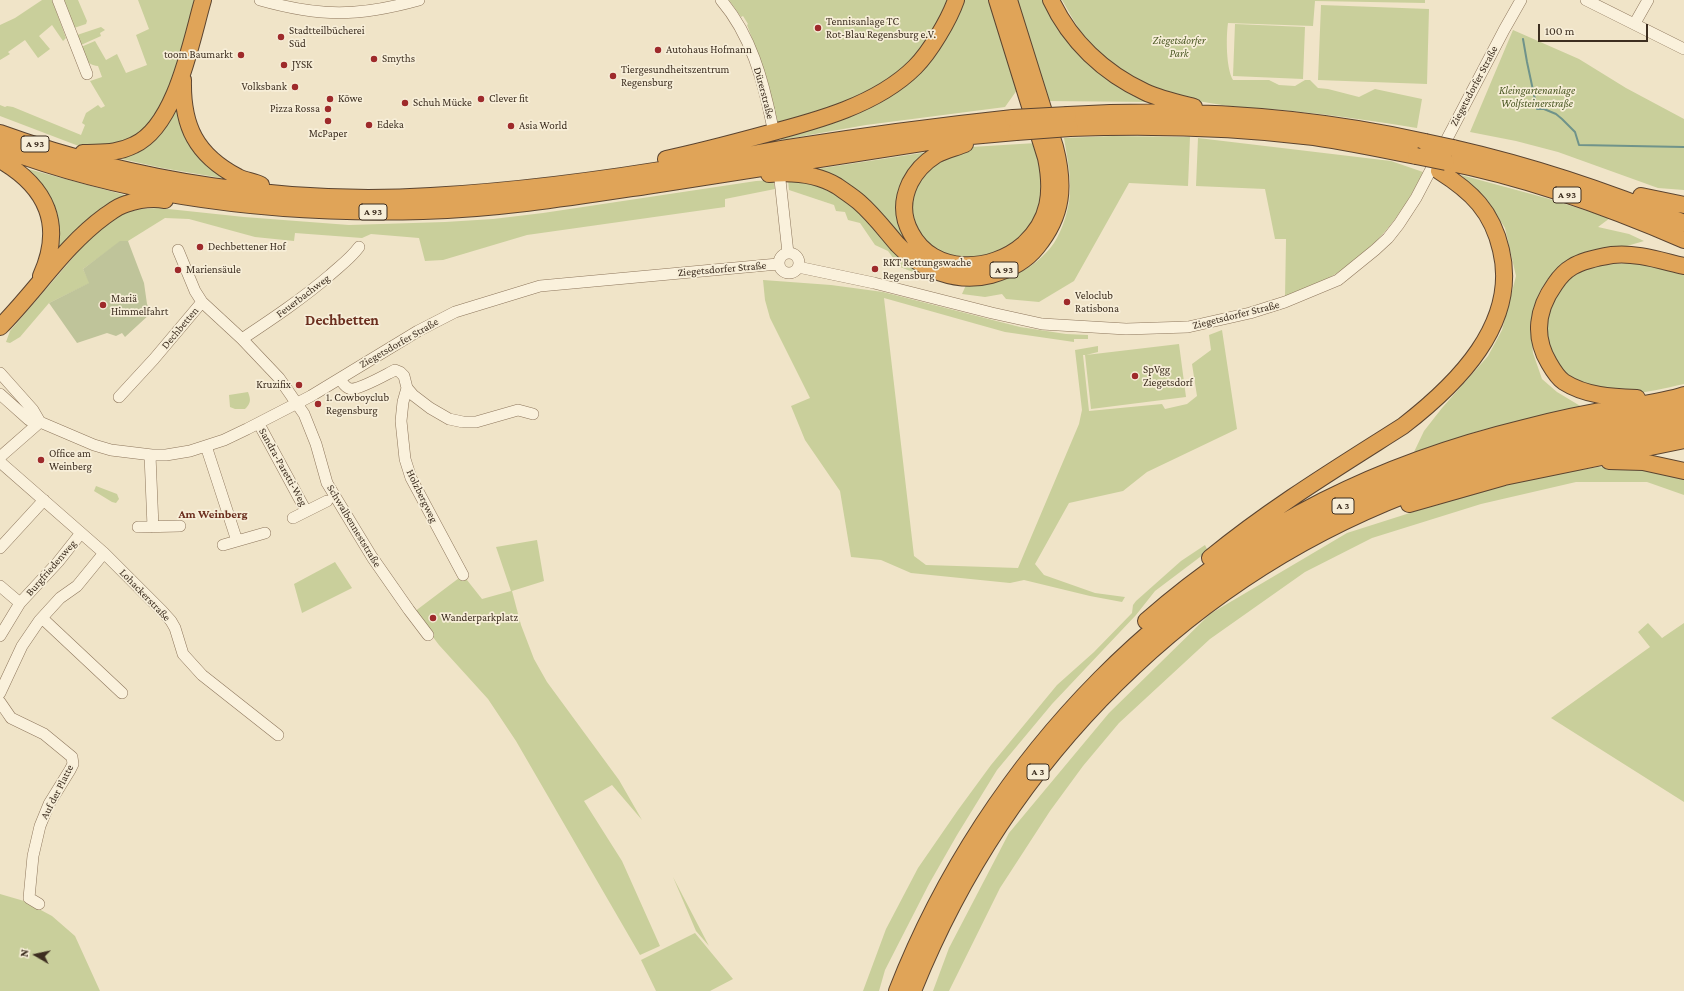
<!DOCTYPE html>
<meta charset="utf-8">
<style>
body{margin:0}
#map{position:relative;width:1684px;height:991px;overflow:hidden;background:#f0e4c8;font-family:"Crimson Pro",serif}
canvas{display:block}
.north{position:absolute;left:16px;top:935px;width:40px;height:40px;-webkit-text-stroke:3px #f7eed8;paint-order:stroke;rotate:279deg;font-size:11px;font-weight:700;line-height:16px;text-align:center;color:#3d2e20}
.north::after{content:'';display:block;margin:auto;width:14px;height:18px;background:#3d2e20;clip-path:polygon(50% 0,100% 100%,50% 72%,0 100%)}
.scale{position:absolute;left:1538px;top:24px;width:110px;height:18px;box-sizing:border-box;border:2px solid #3d2e20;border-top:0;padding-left:5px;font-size:12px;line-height:14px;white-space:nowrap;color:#3d2e20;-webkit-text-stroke:3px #f7eed8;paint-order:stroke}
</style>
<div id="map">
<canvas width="1684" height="991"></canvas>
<div class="north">N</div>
<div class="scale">100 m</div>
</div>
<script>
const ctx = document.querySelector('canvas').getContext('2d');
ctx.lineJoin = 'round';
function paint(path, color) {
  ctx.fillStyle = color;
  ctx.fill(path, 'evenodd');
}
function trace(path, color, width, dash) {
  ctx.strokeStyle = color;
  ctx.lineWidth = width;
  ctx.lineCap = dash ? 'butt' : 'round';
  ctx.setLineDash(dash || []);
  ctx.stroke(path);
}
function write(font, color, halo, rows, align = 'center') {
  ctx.font = font + ' "Crimson Pro",serif';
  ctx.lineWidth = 3.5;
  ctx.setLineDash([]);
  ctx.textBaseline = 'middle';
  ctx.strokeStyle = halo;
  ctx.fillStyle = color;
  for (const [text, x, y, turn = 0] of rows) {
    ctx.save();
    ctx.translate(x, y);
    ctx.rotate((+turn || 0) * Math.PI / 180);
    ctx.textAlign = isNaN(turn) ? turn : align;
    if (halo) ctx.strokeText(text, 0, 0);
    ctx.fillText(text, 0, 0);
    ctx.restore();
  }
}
paint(new Path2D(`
 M 42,0 L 52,0 L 66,38 L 63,41 L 52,25 L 39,36 L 50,49 L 38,58 L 25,40 L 8,52 L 10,54 L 0,60 L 0,25 L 15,18 Z
 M 64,0 L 78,0 L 87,21 L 86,24 L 74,28 Z
 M 138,0 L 194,0 L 170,96 L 139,140 L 84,148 L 0,116 L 0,105 L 5,107 L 7,106 L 13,107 L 81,135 L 85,125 L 82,123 L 86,113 L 98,105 L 101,108 L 105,106 L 90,81 L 102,77 L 98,66 C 86,65 85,57 81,47 L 95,41 L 106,60 L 117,54 L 126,73 L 147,65 L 136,35 L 149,29 Z
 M 729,0 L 951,0 L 949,7 L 911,63 L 888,81 L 850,102 L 776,125 L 762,68 L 763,67 L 747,25 L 748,24 L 743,16 L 741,17 Z
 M 962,0 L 992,0 L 1017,90 L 1005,107 L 866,125 L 781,140 L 781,136 L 879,99 Z
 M 1013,0 L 1045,0 L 1049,8 L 1155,102 L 1045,101 Z
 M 1062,0 L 1425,0 L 1425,3 L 1315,1 L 1313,26 L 1228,23 C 1226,37 1226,68 1233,80 L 1269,80 L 1279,85 L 1295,86 L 1305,80 L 1310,80 L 1318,88 L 1328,89 L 1359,97 L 1375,89 L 1422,99 L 1417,128 C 1375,121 1333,115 1291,111 C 1268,108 1245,109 1222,105 C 1165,97 1114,77 1079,29 C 1073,20 1068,10 1062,0 Z
 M 1321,5 L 1429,9 L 1427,84 L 1318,80 Z
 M 1235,24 L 1305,27 L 1303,79 L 1233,76 Z
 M 101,27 L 105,30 L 100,33 L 101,36 L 81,45 L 77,35 Z
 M 1513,30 L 1579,59 L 1626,88 L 1684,119 L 1684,190 L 1658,188 L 1558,152 L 1516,141 L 1470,132 Z
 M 178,96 L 179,109 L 233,180 L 162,168 L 113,157 L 128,154 Z
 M 1113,136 L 1190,137 L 1188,186 L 1129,183 L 1074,281 L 1039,302 L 1006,299 L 1002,294 L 985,297 L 962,294 L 966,285 C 975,284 985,284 994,282 C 1016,278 1041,262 1054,243 C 1063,229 1069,209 1070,193 C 1071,174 1067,157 1064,138 Z
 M 1198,138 L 1391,161 L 1423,172 C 1402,217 1369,257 1325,280 C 1312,286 1298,291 1285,297 L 1286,239 L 1275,239 L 1265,189 L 1196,186 Z
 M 1036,143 L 1042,163 L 1042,204 L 1028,232 L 991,258 L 945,257 L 920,238 L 909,209 L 918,175 L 931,163 L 971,147 Z
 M 928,152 L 899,193 L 938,267 L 810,170 Z
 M 17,166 L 136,198 L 54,261 C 55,249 59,235 58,223 C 57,197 35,182 17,166 Z
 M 1461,175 L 1546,198 L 1610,218 L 1598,227 L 1629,234 L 1644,241 L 1627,246 L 1609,247 L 1589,252 L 1554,272 L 1541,289 L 1533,309 L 1530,325 L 1533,353 L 1542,379 L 1557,392 L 1582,407 L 1482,430 L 1414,452 L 1424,431 L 1442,408 L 1488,356 L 1502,330 L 1516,276 L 1505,228 L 1486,198 Z
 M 773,180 L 775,189 L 725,199 L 725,207 L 527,235 L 443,260 L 425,261 L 419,238 L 371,234 L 362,238 L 295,233 L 294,241 L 255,237 L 189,219 L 165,218 L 128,241 L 120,242 L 83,269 L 90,283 L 49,303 L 20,337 L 10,343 L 6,342 L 10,331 L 95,232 L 108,222 L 124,213 L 140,209 L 159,208 L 244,217 L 349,225 L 445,222 L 493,219 L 543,213 L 756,181 Z
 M 788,180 C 838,184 861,214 894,246 C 901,254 914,263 919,273 L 918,274 L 900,267 L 888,251 L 875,245 L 860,223 L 848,220 L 845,212 L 836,211 L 834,205 L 789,190 Z
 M 1629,261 L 1684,272 L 1684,384 C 1660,389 1634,397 1609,392 C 1594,389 1575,383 1564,373 C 1535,346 1543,291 1578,273 C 1594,265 1611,264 1629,263 Z
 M 763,280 L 831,285 L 883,292 L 1020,327 L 1066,334 L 1088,335 L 1088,339 L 1074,339 L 1074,342 L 1005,332 L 884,298 L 914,556 L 926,565 L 1018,568 L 1079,424 L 1082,410 L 1075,350 L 1098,346 L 1098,352 L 1086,355 L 1179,344 L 1186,397 L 1091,409 L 1085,355 L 1083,355 L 1089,411 L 1162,404 L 1165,409 L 1187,404 L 1197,396 L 1192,364 L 1211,350 L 1209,335 L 1222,330 L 1237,429 L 1147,472 L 1123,491 L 1069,503 L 1035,564 L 1044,575 L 1095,593 L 1125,597 L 1122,602 L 1090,596 L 1024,580 L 1010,583 L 911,573 L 881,560 L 851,557 L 840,491 L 805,440 L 791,406 L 810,398 L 770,318 L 765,300 Z
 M 248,392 C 251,400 251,403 245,409 L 235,409 L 230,407 L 229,395 Z
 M 1598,467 L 1672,473 L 1684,477 L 1684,495 L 1647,482 L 1576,482 L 1481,504 L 1372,538 L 1305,572 L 1210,639 L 1119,723 L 1083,766 L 1050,811 L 1000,888 L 949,991 L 933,991 L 949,948 L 1009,833 L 1109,713 L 1210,614 L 1347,533 L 1504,483 Z
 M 96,486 L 117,494 L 119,499 L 116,503 L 112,502 L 94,491 Z
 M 537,540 L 544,581 L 512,591 L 521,625 L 534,659 L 547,682 L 619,780 L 642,820 L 612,785 L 584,801 L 622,861 L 660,946 L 640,955 L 516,741 L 488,699 L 439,645 L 414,612 L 463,575 L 482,599 L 511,591 L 496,547 Z
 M 1205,545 L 1208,551 L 1155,591 L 1136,615 L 1052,704 L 997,770 L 957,835 L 929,884 L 885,970 L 879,991 L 863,991 L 886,929 L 918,868 L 958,810 L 991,765 L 1057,685 L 1094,652 L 1132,613 L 1133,605 L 1136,601 L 1181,561 Z
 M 335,562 L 352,588 L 302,613 L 294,584 Z
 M 1648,623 L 1662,638 L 1684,623 L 1684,802 L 1551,718 L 1650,647 L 1638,632 Z
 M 673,877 L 709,946 L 696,931 Z
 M 0,894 L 24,901 L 52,916 L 75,936 L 100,991 L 0,991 Z
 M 695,933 L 733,979 L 710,991 L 656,991 L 641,960 Z`), '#c9cf9b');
paint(new Path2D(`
 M 120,241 L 128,241 L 144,283 L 147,304 L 151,313 L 125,337 L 122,333 L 116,336 L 107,333 L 77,343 L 49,303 L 89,283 L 83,269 Z`), '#bfc49a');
trace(new Path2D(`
 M 1523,39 L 1527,62 L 1537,109 L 1544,109 L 1556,114 L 1562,119 L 1575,132 L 1579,145 L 1684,147`), '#6f938a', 2);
const minor = new Path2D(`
 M 58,0 L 87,74
 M 260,0 C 320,17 358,17 419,0
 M 721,0 C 751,35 763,80 772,124
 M 1586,0 L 1684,49
 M 1635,23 L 1648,0
 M 780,180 L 788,253
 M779 263a10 10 0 1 1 20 0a10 10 0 1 1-20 0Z
 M 798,267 L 874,283 L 992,313 L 1042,324 L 1126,329 L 1188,327 L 1250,313 L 1285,302 L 1338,280 L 1375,250 L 1388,238 L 1399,224 L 1416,198 L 1504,30 L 1521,0
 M 202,302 L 242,339 L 279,378 L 304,414 L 316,444 L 327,483 L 372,557 L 409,610 L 428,635
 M 242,339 C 272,319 302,299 330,275 C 340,266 351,258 359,247
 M 0,373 L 33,410 L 40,422
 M 340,379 C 343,383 345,388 351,389 C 361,389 385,375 395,370 L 400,372 L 404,376 L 407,388 L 413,395 L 430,408 L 449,419 L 463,422 L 476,422 L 518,410 L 533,414
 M 407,388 L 403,402 L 401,421 L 405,459 L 411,478 L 463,575
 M 0,394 L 29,420 L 40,422 L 94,445 L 111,450 L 152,455 L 166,455 L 190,451 L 224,440 L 247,429 L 311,396 L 418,331 L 455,312 L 540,286 L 778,264
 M 119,397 L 154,359 L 202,302 L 195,291 L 178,250
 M 259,424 L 306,511
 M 206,446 L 237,541
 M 150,455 L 153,527
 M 0,457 L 40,422
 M 0,462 L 104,553 L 162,611 L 171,621 L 175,628 L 183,654 L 202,675 L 278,735
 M 293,518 L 327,501
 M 138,527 L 180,526
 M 223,545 L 265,533
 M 0,548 L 44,500
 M 0,586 L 20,603
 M 42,618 L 122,693
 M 0,636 L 20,603 L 58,562 L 81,533
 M 0,693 L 22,646 L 39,621 L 60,598 L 77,586 L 104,553
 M 0,702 L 11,718 L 44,734 L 72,757 L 73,764 L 70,770 L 49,804 L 40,826 L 33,856 L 29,898 L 39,904`);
const highway = new Path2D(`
 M 1051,0 C 1070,41 1104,73 1145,92 C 1160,99 1178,103 1194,107
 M 183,80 C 182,126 196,155 238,177 C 245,181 254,181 261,185
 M 1068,115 C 1187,108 1309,116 1425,142
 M 1070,128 C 1151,125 1233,127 1314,137 C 1348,142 1382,149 1416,156
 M 0,133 C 135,182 287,205 431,196 C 520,191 609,179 697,164 C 728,159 758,153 788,148 C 863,136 938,126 1013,118
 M 965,144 C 955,148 945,150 936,155 C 925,162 916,171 910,183 C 902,200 902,217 911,233 C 933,275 991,273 1024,244 C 1050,220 1053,192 1046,158 L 997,0
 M 0,148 C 135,199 279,215 423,211 C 498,209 573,197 646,186 C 751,170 856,153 960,137 L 1016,132
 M 1453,148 C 1532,166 1610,192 1684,223
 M 83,153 C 102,152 116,154 134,145 C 176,126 191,41 203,0
 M 666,159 C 699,152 733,143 766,134 C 816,121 877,105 915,67 C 930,52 949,20 956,0
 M 0,160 C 47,187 64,225 41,276
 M 1446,162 C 1528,178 1608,207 1684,240
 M 769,174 C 791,172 817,174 837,186 C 844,191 852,196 859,202 C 874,215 885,230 898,245 C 921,270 957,284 991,275 C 1009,270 1026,261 1037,247 C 1063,215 1065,186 1055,147 L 1009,0
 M 1641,196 L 1684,205
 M 0,327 C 36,291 64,246 105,216 C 111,212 118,206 126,204 C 138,200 153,198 165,200
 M 1637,398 C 1612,397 1586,396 1564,382 C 1558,378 1553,370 1549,363 C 1533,336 1537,309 1555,284 C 1559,278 1565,271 1572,267 C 1583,260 1600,257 1612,255 C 1635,252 1662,261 1684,266
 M 1609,461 L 1643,462 L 1684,471
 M 1409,504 L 1504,477 L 1684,440
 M 1210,558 C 1271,508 1337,468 1403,426 C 1456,385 1519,324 1501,250 C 1492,211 1472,192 1439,171
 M 1146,621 C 1258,523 1380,463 1524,428 C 1555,420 1587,413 1619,408 C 1641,404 1663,402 1684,395
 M 897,991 C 988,758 1176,563 1413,476 C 1501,444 1592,427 1684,410
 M 913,991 C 1006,759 1191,571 1429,486 C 1512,457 1598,441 1684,425`);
trace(minor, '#8d765c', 12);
trace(highway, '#5b4430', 18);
trace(minor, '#faf1dc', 11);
trace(highway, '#e0a458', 16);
const highwayBridge = new Path2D(`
 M 1013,118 L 1068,115
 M 1016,132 L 1070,128
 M 1425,142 L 1453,148
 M 1416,156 L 1446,162`);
trace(highwayBridge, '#5b4430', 18, []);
trace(highwayBridge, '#e0a458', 16);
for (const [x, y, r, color] of [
 [818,28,4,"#9e2a2b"],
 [281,37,4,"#9e2a2b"],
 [658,50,4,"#9e2a2b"],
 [241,55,4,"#9e2a2b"],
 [374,59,4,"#9e2a2b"],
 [284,65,4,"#9e2a2b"],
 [613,76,4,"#9e2a2b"],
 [295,87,4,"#9e2a2b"],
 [330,99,4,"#9e2a2b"],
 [481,99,4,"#9e2a2b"],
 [405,103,4,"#9e2a2b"],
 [328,109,4,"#9e2a2b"],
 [328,121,4,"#9e2a2b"],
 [369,125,4,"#9e2a2b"],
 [511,126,4,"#9e2a2b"],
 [200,247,4,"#9e2a2b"],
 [875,269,4,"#9e2a2b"],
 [178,270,4,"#9e2a2b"],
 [1067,302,4,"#9e2a2b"],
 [103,305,4,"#9e2a2b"],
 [1135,376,4,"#9e2a2b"],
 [299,385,4,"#9e2a2b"],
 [318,404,4,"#9e2a2b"],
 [41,460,4,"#9e2a2b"],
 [433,618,4,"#9e2a2b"]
]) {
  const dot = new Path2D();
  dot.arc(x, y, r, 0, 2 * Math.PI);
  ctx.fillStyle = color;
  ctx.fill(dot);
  trace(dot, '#f7eed8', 1.5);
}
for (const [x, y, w] of [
 [35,144,28],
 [1567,195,28],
 [373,212,28],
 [1004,270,28],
 [1343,506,22],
 [1038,772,22]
]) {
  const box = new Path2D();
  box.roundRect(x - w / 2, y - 8, w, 16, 3);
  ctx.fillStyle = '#f7eed8';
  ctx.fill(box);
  trace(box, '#3d2e20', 1);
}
write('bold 10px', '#3d2e20', null, [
 ["A 93",35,144],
 ["A 93",1567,195],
 ["A 93",373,212],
 ["A 93",1004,270],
 ["A 3",1343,506],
 ["A 3",1038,772]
]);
write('11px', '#3d2e20', '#f7eed8', [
 ["Tennisanlage TC",826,22],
 ["Rot-Blau Regensburg e.V.",826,35],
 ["Stadtteilbücherei",289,31],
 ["Süd",289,44],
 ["Autohaus Hofmann",666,50],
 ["toom Baumarkt",233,55,"right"],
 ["Smyths",382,59],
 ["JYSK",292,65],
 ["Tiergesundheitszentrum",621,70],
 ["Regensburg",621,83],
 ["Volksbank",287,87,"right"],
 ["Köwe",338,99],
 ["Clever fit",489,99],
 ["Schuh Mücke",413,103],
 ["Pizza Rossa",320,109,"right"],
 ["Edeka",377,125],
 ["Asia World",519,126],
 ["McPaper",328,134,"center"],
 ["Dechbettener Hof",208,247],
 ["RKT Rettungswache",883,263],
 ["Regensburg",883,276],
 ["Mariensäule",186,270],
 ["Veloclub",1075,296],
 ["Ratisbona",1075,309],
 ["Mariä",111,299],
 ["Himmelfahrt",111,312],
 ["SpVgg",1143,370],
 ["Ziegetsdorf",1143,383],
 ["Kruzifix",291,385,"right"],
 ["1. Cowboyclub",326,398],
 ["Regensburg",326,411],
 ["Office am",49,454],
 ["Weinberg",49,467],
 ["Wanderparkplatz",441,618]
], 'left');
write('italic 11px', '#4d5a26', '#f7eed8', [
 ["Ziegetsdorfer",1179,41],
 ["Park",1179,54],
 ["Kleingartenanlage",1537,91],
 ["Wolfsteinerstraße",1537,104]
]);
write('11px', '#3d2e20', '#f7eed8', [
 ["Ziegetsdorfer Straße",1474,86,-62],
 ["Dürerstraße",764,93,75],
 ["Ziegetsdorfer Straße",722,269,-5],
 ["Feuerbachweg",303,296,-37],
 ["Ziegetsdorfer Straße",1236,315,-14],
 ["Dechbetten",180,328,-50],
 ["Ziegetsdorfer Straße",399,343,-30],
 ["Sandra-Paretti-Weg",283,467,61],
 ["Holzbergweg",422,496,64],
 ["Schwalbenneststraße",354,526,59],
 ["Burgfriedenweg",51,568,-49],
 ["Lohackerstraße",145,595,46],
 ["Auf der Platte",57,792,-63]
]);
write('bold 12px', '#6b2e1e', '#f7eed8', [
 ["Am Weinberg",213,514]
]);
write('bold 15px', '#6b2e1e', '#f7eed8', [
 ["Dechbetten",342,320]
]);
</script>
